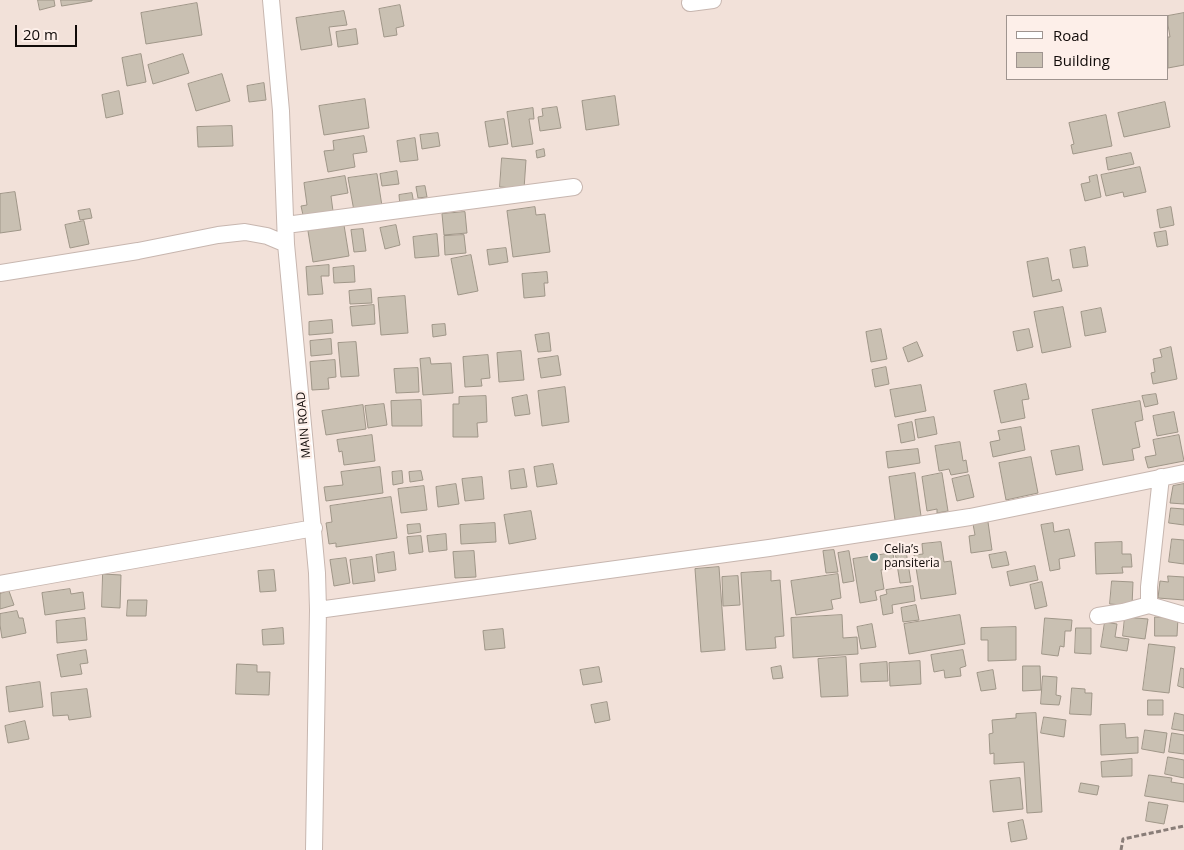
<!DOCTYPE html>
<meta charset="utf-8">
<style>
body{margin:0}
#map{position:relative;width:1184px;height:850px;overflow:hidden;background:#f2e1d9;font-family:"Open Sans",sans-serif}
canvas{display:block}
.legend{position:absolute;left:1006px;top:15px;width:162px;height:65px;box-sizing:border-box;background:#fdefe9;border:1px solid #9f948f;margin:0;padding:6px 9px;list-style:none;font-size:15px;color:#110b09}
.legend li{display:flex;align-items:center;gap:10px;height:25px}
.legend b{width:25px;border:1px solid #9f948f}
.scale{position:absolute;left:15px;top:25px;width:62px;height:22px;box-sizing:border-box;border:2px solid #110b09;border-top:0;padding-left:6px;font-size:15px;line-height:18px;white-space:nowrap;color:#110b09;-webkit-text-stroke:4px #fdefe9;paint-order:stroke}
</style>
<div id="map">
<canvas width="1184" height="850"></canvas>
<ul class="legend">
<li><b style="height:6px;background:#fff"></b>Road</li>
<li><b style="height:14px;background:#c9c0b2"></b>Building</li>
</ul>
<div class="scale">20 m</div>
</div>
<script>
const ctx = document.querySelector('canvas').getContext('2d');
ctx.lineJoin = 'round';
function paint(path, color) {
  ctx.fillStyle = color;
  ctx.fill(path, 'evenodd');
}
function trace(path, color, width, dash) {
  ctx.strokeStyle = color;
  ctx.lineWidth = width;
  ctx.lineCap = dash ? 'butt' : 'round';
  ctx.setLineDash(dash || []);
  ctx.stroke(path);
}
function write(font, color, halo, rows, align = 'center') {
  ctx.font = font + ' "Open Sans",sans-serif';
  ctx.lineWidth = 4.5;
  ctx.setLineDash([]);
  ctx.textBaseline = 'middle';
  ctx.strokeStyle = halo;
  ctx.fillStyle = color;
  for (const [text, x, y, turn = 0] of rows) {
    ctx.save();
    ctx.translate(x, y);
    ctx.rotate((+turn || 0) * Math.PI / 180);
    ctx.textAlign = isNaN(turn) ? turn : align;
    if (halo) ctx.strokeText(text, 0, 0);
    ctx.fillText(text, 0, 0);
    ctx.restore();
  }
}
const building = new Path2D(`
 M 38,0 L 54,0 L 55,6 L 40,10 Z
 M 61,0 L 92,0 L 92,1 L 62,6 Z
 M 197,3 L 202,35 L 146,44 L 141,13 Z
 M 400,5 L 404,26 L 396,28 L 397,35 L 384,37 L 379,9 Z
 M 344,11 L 347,25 L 329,27 L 332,45 L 301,50 L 296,18 Z
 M 1184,13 L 1184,65 L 1168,68 L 1168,37 L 1170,37 L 1168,25 L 1168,16 L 1166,16 Z
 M 356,29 L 358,44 L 338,47 L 336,32 Z
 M 141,54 L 146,82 L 127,86 L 122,58 Z
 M 183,54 L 189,73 L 153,84 L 148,65 Z
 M 222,74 L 230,101 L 196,111 L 188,84 Z
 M 264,83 L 266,100 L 249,102 L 247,86 Z
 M 119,91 L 123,114 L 106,118 L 102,95 Z
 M 615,96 L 619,125 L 586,130 L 582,101 Z
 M 365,99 L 369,128 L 324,135 L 319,106 Z
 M 1165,102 L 1170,127 L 1124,137 L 1118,113 Z
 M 557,107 L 561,128 L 540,131 L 538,117 L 543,116 L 542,109 Z
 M 533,108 L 534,119 L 529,119 L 533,144 L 512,147 L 507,112 Z
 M 1106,115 L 1112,146 L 1073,154 L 1071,145 L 1074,144 L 1069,123 Z
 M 504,119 L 508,144 L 489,147 L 485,122 Z
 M 232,126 L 233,146 L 198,147 L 197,127 Z
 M 438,133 L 440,146 L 422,149 L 420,135 Z
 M 364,136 L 367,152 L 353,154 L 355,167 L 328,172 L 324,151 L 334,150 L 333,141 Z
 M 415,138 L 418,160 L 400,162 L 397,141 Z
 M 544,149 L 545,156 L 537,158 L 536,151 Z
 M 1131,153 L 1134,164 L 1108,170 L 1106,158 Z
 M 502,158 L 526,160 L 524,189 L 500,187 Z
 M 1140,167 L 1146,192 L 1124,197 L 1123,192 L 1106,196 L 1101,175 Z
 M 397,171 L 399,184 L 382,186 L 380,174 Z
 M 377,174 L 382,206 L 354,211 L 348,178 Z
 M 1097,175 L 1101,197 L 1085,201 L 1081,184 L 1090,182 L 1089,177 Z
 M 345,176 L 348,193 L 331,196 L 333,211 L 303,215 L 301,206 L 307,205 L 304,183 Z
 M 425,186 L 427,197 L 418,198 L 416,187 Z
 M 15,192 L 21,230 L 0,233 L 0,194 Z
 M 412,193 L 414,204 L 400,206 L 399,195 Z
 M 535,207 L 536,215 L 545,214 L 550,252 L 513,257 L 507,211 Z
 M 1171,207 L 1174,225 L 1160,228 L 1157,210 Z
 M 90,209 L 92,218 L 80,220 L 78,211 Z
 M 465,212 L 467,233 L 444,235 L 442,214 Z
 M 84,221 L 89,244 L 70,248 L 65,225 Z
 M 344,225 L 349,256 L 313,262 L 308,231 Z
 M 396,225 L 400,245 L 385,249 L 380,228 Z
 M 363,229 L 366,251 L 354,252 L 351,230 Z
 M 1166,231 L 1168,245 L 1157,247 L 1154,233 Z
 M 437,234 L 439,256 L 415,258 L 413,237 Z
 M 464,235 L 466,253 L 445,255 L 444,236 Z
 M 1085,247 L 1088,266 L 1073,268 L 1070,250 Z
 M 506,248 L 508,262 L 489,265 L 487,250 Z
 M 471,255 L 478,291 L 458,295 L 451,259 Z
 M 1048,258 L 1052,281 L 1059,279 L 1062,291 L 1033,297 L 1027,262 Z
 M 329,265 L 329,276 L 321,276 L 323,294 L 308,295 L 306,267 Z
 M 354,266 L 355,282 L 334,283 L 333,268 Z
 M 547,272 L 548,283 L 544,283 L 545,296 L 524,298 L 522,274 Z
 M 371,289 L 372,303 L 350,304 L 349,291 Z
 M 405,296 L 408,333 L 381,335 L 378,298 Z
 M 374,305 L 375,324 L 352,326 L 350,307 Z
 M 1063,307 L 1071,347 L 1042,353 L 1034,312 Z
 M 1101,308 L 1106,332 L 1085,336 L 1081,312 Z
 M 332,320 L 333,333 L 309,335 L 309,322 Z
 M 445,324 L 446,335 L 433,337 L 432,325 Z
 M 881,329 L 887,359 L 871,362 L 866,332 Z
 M 1029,329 L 1033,347 L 1017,351 L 1013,332 Z
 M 549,333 L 551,351 L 538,352 L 535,335 Z
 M 331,339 L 332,354 L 311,356 L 310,341 Z
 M 356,342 L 359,376 L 341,377 L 338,343 Z
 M 917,342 L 923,356 L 908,362 L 903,348 Z
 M 1171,347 L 1177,379 L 1153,384 L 1151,373 L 1155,372 L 1153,359 L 1162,357 L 1160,350 Z
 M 521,351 L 524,380 L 499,382 L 497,353 Z
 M 488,355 L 490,378 L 481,379 L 482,386 L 465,387 L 463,357 Z
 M 558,356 L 561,375 L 541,378 L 538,359 Z
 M 430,358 L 431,364 L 451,363 L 453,393 L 423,395 L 420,359 Z
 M 335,360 L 336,377 L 328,378 L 329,389 L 312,390 L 310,362 Z
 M 886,367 L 889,384 L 875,387 L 872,370 Z
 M 418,368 L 419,392 L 396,393 L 394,369 Z
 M 1026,384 L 1029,399 L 1022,400 L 1025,418 L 1001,423 L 994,391 Z
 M 921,385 L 926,411 L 895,417 L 890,390 Z
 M 565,387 L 569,422 L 542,426 L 538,391 Z
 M 1156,394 L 1158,404 L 1145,407 L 1142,396 Z
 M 527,395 L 530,414 L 515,416 L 512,398 Z
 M 486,396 L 487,422 L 477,423 L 478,437 L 453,437 L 453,404 L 459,404 L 459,397 Z
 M 421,400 L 422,426 L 392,426 L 391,401 Z
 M 1140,401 L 1143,420 L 1135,422 L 1140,447 L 1132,449 L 1134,460 L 1103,465 L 1092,410 Z
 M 384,404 L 387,425 L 368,428 L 365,406 Z
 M 363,405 L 366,429 L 326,435 L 322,411 Z
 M 1174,412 L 1178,432 L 1157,436 L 1153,416 Z
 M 934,417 L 937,434 L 918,438 L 915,420 Z
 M 912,422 L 915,440 L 901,443 L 898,425 Z
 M 1021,427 L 1025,450 L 993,457 L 990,442 L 1000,440 L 998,431 Z
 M 372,435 L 375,461 L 344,465 L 342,451 L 339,452 L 337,440 Z
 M 1179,435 L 1184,461 L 1148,468 L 1145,457 L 1156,455 L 1153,440 Z
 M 960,442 L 963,461 L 966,460 L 968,472 L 951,475 L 949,469 L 939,471 L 935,446 Z
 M 1079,446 L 1083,470 L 1056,475 L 1051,451 Z
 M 918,449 L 920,463 L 888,468 L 886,452 Z
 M 1031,457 L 1038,493 L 1006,500 L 999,463 Z
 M 553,464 L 557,484 L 537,487 L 534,467 Z
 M 380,467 L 383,493 L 326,501 L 324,487 L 343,485 L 341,472 Z
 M 524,469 L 527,487 L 511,489 L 509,471 Z
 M 402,471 L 403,483 L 393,485 L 392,472 Z
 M 421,471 L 423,480 L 410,482 L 409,472 Z
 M 915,473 L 921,516 L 895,520 L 889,477 Z
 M 942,473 L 948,511 L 937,513 L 937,509 L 927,511 L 922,477 Z
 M 969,475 L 974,497 L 957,501 L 952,479 Z
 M 482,477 L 484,499 L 465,501 L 462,479 Z
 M 456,484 L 459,504 L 438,507 L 436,487 Z
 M 1184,484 L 1184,504 L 1170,503 L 1173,486 Z
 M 424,486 L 427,510 L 401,513 L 398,489 Z
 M 391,497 L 397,538 L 336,547 L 336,543 L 329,544 L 326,523 L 332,522 L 330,506 Z
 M 1171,508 L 1184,509 L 1184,525 L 1169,523 Z
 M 531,511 L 536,539 L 509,544 L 504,515 Z
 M 988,522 L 992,550 L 971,553 L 969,536 L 975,535 L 973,524 Z
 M 495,523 L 496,542 L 461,544 L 460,525 Z
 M 1053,523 L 1054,532 L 1069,529 L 1075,556 L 1059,559 L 1060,569 L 1050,571 L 1041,525 Z
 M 420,524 L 421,532 L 408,534 L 407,525 Z
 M 446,534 L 447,550 L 429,552 L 427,536 Z
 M 421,536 L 423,552 L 409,554 L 407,537 Z
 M 1172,539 L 1184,540 L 1184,564 L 1169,562 Z
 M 941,542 L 944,562 L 951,561 L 956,594 L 921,599 L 914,555 L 923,554 L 922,544 Z
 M 1122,542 L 1122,554 L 1131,554 L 1132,567 L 1122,567 L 1123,573 L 1096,574 L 1095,543 Z
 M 834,550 L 838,572 L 826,573 L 823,551 Z
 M 474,551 L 476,577 L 455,578 L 453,552 Z
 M 849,551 L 854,581 L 843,583 L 838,553 Z
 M 906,551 L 911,582 L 900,583 L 895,552 Z
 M 394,552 L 396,570 L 378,573 L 376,555 Z
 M 1006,552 L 1009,565 L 992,568 L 989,555 Z
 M 893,553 L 895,568 L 881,570 L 884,589 L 875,591 L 877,600 L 860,603 L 853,559 Z
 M 372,557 L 375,581 L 353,584 L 350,560 Z
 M 346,558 L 350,583 L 334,586 L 330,560 Z
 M 1035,566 L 1038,580 L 1010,586 L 1007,572 Z
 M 719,567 L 725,650 L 701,652 L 695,569 Z
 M 274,570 L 276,591 L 260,592 L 258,571 Z
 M 771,571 L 771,581 L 780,580 L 784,636 L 775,637 L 776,648 L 746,650 L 741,573 Z
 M 103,574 L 121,575 L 120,608 L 102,607 Z
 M 838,574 L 841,598 L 831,600 L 833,609 L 796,615 L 791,581 Z
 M 738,576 L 740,605 L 723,606 L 722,577 Z
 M 1168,576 L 1184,577 L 1184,600 L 1158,598 L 1160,581 L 1168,582 Z
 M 1112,581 L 1133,582 L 1132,606 L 1110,604 Z
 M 1042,582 L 1047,606 L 1035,609 L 1030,585 Z
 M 913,586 L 915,601 L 892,605 L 893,613 L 883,615 L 880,596 L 887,594 L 886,590 Z
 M 70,589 L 71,594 L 83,592 L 85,609 L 45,615 L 42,593 Z
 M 9,591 L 14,605 L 0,609 L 0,594 Z
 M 128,600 L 147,600 L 146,616 L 127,616 Z
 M 916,605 L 919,620 L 903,622 L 901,608 Z
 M 17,611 L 19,618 L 23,618 L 26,633 L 2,638 L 0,625 L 0,614 Z
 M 842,615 L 843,638 L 857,637 L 858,654 L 793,658 L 791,618 Z
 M 960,615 L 965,644 L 909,654 L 904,624 Z
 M 1125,617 L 1148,619 L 1145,639 L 1123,636 Z
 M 1155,617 L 1178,618 L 1177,636 L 1155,636 Z
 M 85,618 L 87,640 L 57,643 L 56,621 Z
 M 1045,618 L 1072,620 L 1071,631 L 1065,631 L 1064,647 L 1060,646 L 1058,656 L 1042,654 Z
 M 1105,622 L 1117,624 L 1115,637 L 1129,639 L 1127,651 L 1101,647 Z
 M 872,624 L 876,647 L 861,649 L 857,627 Z
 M 1016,627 L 1016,660 L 988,661 L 988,640 L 981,640 L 981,628 Z
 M 283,628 L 284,644 L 263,645 L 262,630 Z
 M 1076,628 L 1091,628 L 1091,654 L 1075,653 Z
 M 503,629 L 505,648 L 485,650 L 483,631 Z
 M 1149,644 L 1175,647 L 1169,693 L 1143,690 Z
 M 86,650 L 88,663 L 80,664 L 82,674 L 61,677 L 57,655 Z
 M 963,650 L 966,666 L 960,668 L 961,676 L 945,678 L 944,670 L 934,672 L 931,655 Z
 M 846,657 L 848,696 L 821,697 L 818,659 Z
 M 920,661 L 921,684 L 890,686 L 889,663 Z
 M 887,662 L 888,681 L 861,682 L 860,664 Z
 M 237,664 L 257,665 L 257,672 L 270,672 L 269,695 L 236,694 Z
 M 781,666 L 783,678 L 773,679 L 771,668 Z
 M 1023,666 L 1040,666 L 1041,690 L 1023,691 Z
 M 599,667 L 602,682 L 583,685 L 580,670 Z
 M 1181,668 L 1184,669 L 1184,688 L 1178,686 Z
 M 993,670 L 996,689 L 981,691 L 977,673 Z
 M 1043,676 L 1057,677 L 1056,695 L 1061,696 L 1059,705 L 1041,704 Z
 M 40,682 L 43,707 L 9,712 L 6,687 Z
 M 1072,688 L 1085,689 L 1085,693 L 1092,693 L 1091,715 L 1070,714 Z
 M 87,689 L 91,717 L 69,720 L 68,715 L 53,716 L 51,693 Z
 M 1148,700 L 1163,700 L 1163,715 L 1148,715 Z
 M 607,702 L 610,720 L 595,723 L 591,705 Z
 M 1036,713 L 1042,812 L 1027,813 L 1024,762 L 994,764 L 994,753 L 990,754 L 989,734 L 993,733 L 992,720 L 1016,718 L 1016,714 Z
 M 1175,713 L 1184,715 L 1184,731 L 1172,729 Z
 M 1044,717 L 1066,720 L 1064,737 L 1041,733 Z
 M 25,721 L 29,739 L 8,743 L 5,726 Z
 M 1125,724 L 1126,738 L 1138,737 L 1138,753 L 1101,755 L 1100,725 Z
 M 1145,730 L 1167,733 L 1164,753 L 1142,749 Z
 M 1172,733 L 1184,735 L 1184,754 L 1169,752 Z
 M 1168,757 L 1184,760 L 1184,778 L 1165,774 Z
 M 1132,759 L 1132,776 L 1102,777 L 1101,762 Z
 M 1149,775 L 1172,778 L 1171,782 L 1184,784 L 1184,802 L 1145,796 Z
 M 1020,778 L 1023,809 L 993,812 L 990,781 Z
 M 1081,783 L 1099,786 L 1097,795 L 1079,792 Z
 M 1149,802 L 1168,805 L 1164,824 L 1146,821 Z
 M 1023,820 L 1027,839 L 1011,842 L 1008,823 Z`);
paint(building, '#c9c0b2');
trace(building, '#9f9688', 1);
const minor = new Path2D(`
 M 271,0 L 281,111 L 286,244 L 317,573 L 318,610 L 314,850
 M 690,3 L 713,0
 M 286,225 L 574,187
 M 0,273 L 138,251 L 218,235 L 245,232 L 267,236 L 286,244
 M 1161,477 L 1149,587 L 1149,605 L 1184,615
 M 0,584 L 314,528
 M 318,610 L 769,548 L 970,517 L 1184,473
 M 1098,616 L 1123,612 L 1149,605`);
trace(minor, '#c7b6af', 18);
trace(new Path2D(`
 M 1121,850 L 1123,839 L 1184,826`), '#897d78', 3, [5, 2.5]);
trace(minor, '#fff', 16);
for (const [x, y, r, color] of [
 [874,557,5,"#29737b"]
]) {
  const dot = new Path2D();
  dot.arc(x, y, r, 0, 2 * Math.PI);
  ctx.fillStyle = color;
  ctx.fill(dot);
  trace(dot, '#fdefe9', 2);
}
write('12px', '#110b09', '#fdefe9', [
 ["MAIN ROAD",304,425,-95]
]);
write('12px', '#110b09', '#fdefe9', [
 ["Celia’s",884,550],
 ["pansiteria",884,564]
], 'left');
</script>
